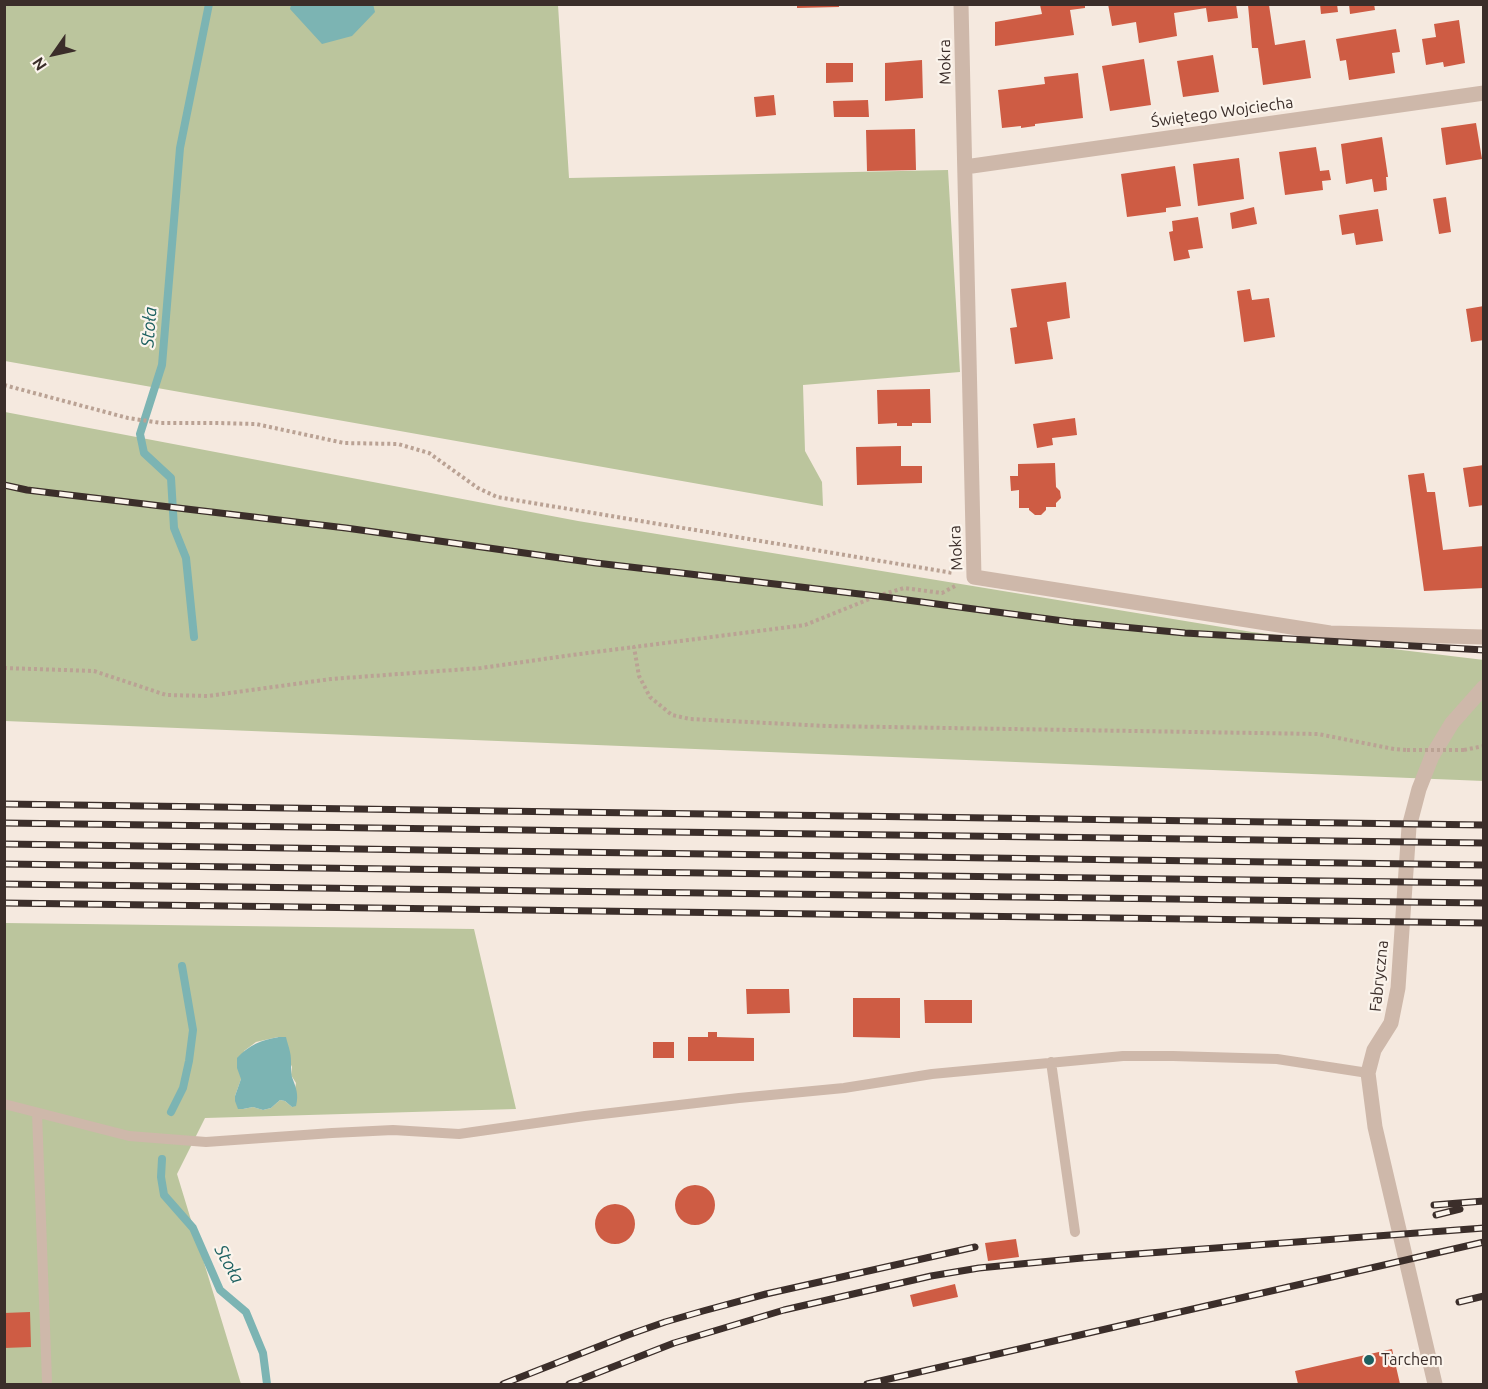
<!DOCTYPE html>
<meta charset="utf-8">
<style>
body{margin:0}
#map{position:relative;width:1488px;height:1389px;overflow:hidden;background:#f5e9df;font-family:Ubuntu,sans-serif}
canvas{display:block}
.frame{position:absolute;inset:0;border:6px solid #3b2e2a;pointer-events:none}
.north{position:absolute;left:24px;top:24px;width:60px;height:60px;-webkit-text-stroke:4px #fbf4ec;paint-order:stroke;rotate:236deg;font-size:16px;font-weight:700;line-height:24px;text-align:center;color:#3b2e2a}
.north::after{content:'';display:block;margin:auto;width:21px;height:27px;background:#3b2e2a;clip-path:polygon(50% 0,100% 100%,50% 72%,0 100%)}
</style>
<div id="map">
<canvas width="1488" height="1389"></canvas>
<div class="frame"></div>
<div class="north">N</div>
</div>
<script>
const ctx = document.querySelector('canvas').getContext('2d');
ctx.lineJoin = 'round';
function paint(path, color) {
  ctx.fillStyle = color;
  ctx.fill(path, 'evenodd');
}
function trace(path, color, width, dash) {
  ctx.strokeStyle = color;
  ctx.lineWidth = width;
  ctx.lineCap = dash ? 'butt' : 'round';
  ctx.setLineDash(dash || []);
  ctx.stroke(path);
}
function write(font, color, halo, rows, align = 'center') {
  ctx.font = font + ' Ubuntu,sans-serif';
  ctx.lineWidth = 4.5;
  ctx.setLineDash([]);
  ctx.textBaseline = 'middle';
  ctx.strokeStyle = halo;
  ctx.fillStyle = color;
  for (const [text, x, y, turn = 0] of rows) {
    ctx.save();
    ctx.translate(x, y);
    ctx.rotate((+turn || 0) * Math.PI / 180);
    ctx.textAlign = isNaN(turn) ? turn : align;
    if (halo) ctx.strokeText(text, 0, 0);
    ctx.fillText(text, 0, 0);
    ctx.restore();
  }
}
paint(new Path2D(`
 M 4,5 L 558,5 L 569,178 L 948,170 L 960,372 L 803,385 L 805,451 L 822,482 L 823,506 L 5,361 Z
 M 5,412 L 578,521 L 1252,632 L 1484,660 L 1484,781 L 5,721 Z
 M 5,923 L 474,929 L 516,1109 L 205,1118 L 177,1174 L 241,1384 L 5,1384 ZM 278,1037 L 292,1067 L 291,1075 L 296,1083 L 292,1107 L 285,1101 L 280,1100 L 271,1108 L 263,1110 L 253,1107 L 243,1109 L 235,1096 L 241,1079 L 244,1051 L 256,1042 Z`), '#bbc59d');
paint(new Path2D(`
 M 373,4 L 375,12 L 352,36 L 322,44 L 290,9 L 291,5 Z
 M 279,1037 L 286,1037 C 287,1042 289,1047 290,1052 C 292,1060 290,1070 292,1077 C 296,1088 299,1094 296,1106 L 292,1107 L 285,1101 L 280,1100 L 271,1108 L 263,1110 L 253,1107 L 243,1109 L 238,1109 L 235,1101 L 235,1096 L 241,1079 L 237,1068 L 237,1058 C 249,1045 261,1040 279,1037 Z`), '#7cb4b3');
trace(new Path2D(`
 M 194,637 L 186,558 L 174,528 L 171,478 L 144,453 L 140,434 L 162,365 L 180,148 L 209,4
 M 171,1112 L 183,1088 L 189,1061 L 193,1030 L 182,966
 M 162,1159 L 161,1177 L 164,1195 L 193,1228 L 220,1290 L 246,1312 L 263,1353 L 267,1384`), '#7cb4b3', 8);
paint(new Path2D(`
 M 1108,4 L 1236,4 L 1238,18 L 1208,22 L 1206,8 L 1174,13 L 1177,36 L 1139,43 L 1136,22 L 1112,26 Z
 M 1320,4 L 1337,4 L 1338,12 L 1321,14 Z
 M 1349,4 L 1374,4 L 1375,10 L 1350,14 Z
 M 797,5 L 839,5 L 839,7 L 797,8 Z
 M 1040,5 L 1085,5 L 1085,8 L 1070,10 L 1074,35 L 995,46 L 995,22 L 1042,14 Z
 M 1248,5 L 1269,5 L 1275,45 L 1305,40 L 1311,78 L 1263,85 L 1258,48 L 1252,48 Z
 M 1459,20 L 1465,63 L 1444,67 L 1443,62 L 1426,65 L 1422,39 L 1436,37 L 1434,24 Z
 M 1396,29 L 1400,52 L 1392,53 L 1395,73 L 1349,80 L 1346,60 L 1340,61 L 1336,39 Z
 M 1213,55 L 1219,92 L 1183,97 L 1177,61 Z
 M 1144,59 L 1151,105 L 1110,111 L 1102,66 Z
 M 922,60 L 923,98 L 885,101 L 885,63 Z
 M 826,63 L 853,63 L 853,82 L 826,83 Z
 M 1078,73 L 1083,118 L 1035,124 L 1035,126 L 1021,128 L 1021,126 L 1002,128 L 998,90 L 1045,84 L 1044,77 Z
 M 774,95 L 776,115 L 756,117 L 754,97 Z
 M 868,100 L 869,117 L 834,117 L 833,101 Z
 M 1476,123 L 1482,159 L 1446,165 L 1441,128 Z
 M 915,129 L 916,170 L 867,171 L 866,130 Z
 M 1382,137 L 1388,177 L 1386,177 L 1387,190 L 1374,192 L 1372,179 L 1346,184 L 1341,144 Z
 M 1316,147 L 1320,171 L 1329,170 L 1331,180 L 1322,181 L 1323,190 L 1285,195 L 1279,152 Z
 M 1239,158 L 1244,199 L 1198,206 L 1193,164 Z
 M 1175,166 L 1181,206 L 1166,208 L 1166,212 L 1127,217 L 1121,174 Z
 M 1446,197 L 1451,232 L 1439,234 L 1433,199 Z
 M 1254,207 L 1257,224 L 1232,229 L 1230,213 Z
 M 1378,209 L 1383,241 L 1356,245 L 1354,233 L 1342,235 L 1339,215 Z
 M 1198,217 L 1203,248 L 1188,250 L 1190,258 L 1174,261 L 1169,232 L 1173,231 L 1172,221 Z
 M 1066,282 L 1070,318 L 1047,322 L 1053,359 L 1015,364 L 1010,328 L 1017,327 L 1011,289 Z
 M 1250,289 L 1252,300 L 1269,298 L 1275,337 L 1244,342 L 1237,291 Z
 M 1484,306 L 1484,340 L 1471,342 L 1466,309 Z
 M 930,389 L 931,423 L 912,423 L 912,426 L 897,426 L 897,423 L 878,424 L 877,390 Z
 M 1075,418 L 1077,435 L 1052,438 L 1053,445 L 1037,448 L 1033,424 Z
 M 901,446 L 901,466 L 922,466 L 922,483 L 857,485 L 856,447 Z
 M 1055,463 L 1056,487 L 1060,491 L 1061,498 L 1056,503 L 1056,507 L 1046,507 L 1046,510 L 1041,515 L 1035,515 L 1029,510 L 1029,508 L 1019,508 L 1019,490 L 1011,491 L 1010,476 L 1018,476 L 1018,464 Z
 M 1484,465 L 1484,505 L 1469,507 L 1463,468 Z
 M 1424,473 L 1427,492 L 1435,492 L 1443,550 L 1484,546 L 1484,588 L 1424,591 L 1408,475 Z
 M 746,989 L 789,989 L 790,1013 L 747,1014 Z
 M 853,998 L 900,998 L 900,1038 L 853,1037 Z
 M 924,1000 L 972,1000 L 972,1023 L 925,1023 Z
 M 708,1032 L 717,1032 L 717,1037 L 754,1038 L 754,1061 L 688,1061 L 688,1037 L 708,1037 Z
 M 653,1042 L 674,1042 L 674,1058 L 653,1058 Z
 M675 1205a20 20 0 1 1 40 0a20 20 0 1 1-40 0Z
 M595 1224a20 20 0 1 1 40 0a20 20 0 1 1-40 0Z
 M 1016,1239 L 1019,1257 L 988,1261 L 985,1243 Z
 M 955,1284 L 958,1297 L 913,1307 L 910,1295 Z
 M 30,1312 L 31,1347 L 4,1348 L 4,1313 Z
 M 1392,1349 L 1400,1384 L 1298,1384 L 1295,1371 Z`), '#ce5c44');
trace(new Path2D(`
 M 4,385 L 128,418 L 161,423 L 218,423 L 256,424 L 344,443 L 398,444 L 429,453 L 478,488 L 497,497 L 953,573
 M 955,586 L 942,593 L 904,588 L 877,596 L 805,625 L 634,647 L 639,676 L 650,697 L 672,715 L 690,719 L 826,726 L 1318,734 L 1394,749 L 1407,750
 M 4,668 L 94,671 L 166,695 L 208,696 L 331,679 L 481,668 L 572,655 L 634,647
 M 1464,750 L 1484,746`), '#baa294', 4, [3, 3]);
trace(new Path2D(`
 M 1051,1062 L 1075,1232
 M 4,1104 L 129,1136 L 206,1142 L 332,1133 L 393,1130 L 459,1134 L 585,1116 L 739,1098 L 844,1088 L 932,1074 L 1123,1056 L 1173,1056 L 1277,1059 L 1368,1073
 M 37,1113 L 47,1381`), '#ceb8aa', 10);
trace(new Path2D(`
 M 961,4 L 974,577 L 1330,633 L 1484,637
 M 965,167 L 1484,93
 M 1435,1384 L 1375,1127 L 1368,1073 L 1374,1050 L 1391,1023 L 1398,988 L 1409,827 L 1419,789 L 1432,756 L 1452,723 L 1484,687`), '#ceb8aa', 15);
const rail = new Path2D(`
 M 4,485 L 27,490 L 346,528 L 596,563 L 877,596 L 1071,622 L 1185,633 L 1484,650
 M 4,804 L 1484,825
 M 4,823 L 1484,843
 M 4,844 L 1484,865
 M 4,864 L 1484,883
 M 4,884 L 1484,903
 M 4,903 L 1484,923
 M 1434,1205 L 1484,1201
 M 1436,1215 L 1460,1209
 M 1459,1302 L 1484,1296
 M 503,1384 L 628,1335 L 665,1322 L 703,1311 L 766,1294 L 975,1247
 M 569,1384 L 674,1343 L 784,1310 L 931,1276 L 979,1268 L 1082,1258 L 1484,1228
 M 867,1384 L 1484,1242`);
trace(rail, '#3b2e2a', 7);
trace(rail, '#fbf4ec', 4.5, [14]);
trace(new Path2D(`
 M 1407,750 L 1464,750`), '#baa294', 4, [3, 3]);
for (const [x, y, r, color] of [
 [1369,1360,6,"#1c6060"]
]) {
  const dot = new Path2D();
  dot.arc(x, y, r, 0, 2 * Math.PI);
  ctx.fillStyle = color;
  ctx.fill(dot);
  trace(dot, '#fbf4ec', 2);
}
write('16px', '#3b2e2a', '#fbf4ec', [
 ["Mokra",945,62,-91],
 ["Świętego Wojciecha",1222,112,-8],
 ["Mokra",956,548,-93],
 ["Fabryczna",1379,976,-84]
]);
write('16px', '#3b2e2a', '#fbf4ec', [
 ["Tarchem",1381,1360]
], 'left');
write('italic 18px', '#1c6060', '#fbf4ec', [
 ["Stoła",149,327,-85],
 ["Stoła",229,1264,61]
]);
</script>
